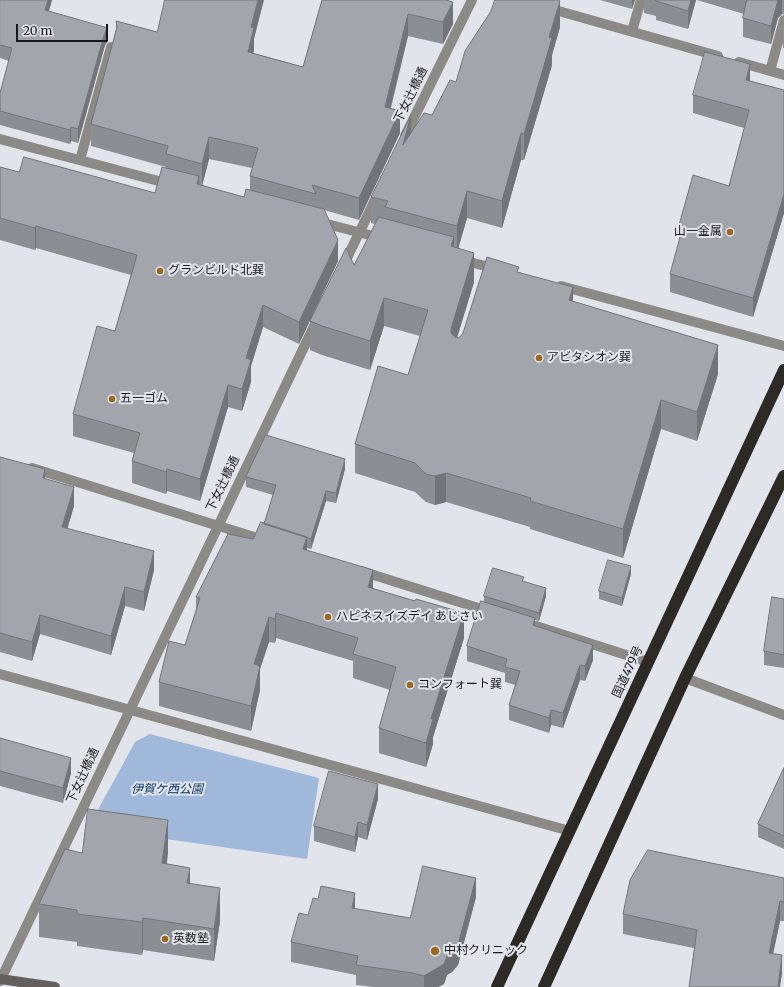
<!DOCTYPE html>
<meta charset="utf-8">
<style>
body{margin:0}
#map{position:relative;width:784px;height:987px;overflow:hidden;background:#e1e5eb;font-family:Merriweather,serif}
canvas{display:block}
.scale{position:absolute;left:16px;top:24px;width:92px;height:18px;box-sizing:border-box;border:2px solid #17181b;border-top:0;padding-left:5px;font-size:12px;line-height:14px;white-space:nowrap;color:#17181b;-webkit-text-stroke:3px #e1e5eb;paint-order:stroke}
</style>
<div id="map">
<canvas width="784" height="987"></canvas>
<div class="scale">20 m</div>
</div>
<script>
const ctx = document.querySelector('canvas').getContext('2d');
ctx.lineJoin = 'round';
function paint(path, color) {
  ctx.fillStyle = color;
  ctx.fill(path, 'evenodd');
}
function trace(path, color, width, dash) {
  ctx.strokeStyle = color;
  ctx.lineWidth = width;
  ctx.lineCap = dash ? 'butt' : 'round';
  ctx.setLineDash(dash || []);
  ctx.stroke(path);
}
function write(font, color, halo, rows, align = 'center') {
  ctx.font = font + ' Merriweather,"Noto Sans JP",serif';
  ctx.lineWidth = 4;
  ctx.setLineDash([]);
  ctx.textBaseline = 'middle';
  ctx.strokeStyle = halo;
  ctx.fillStyle = color;
  for (const [text, x, y, turn = 0] of rows) {
    ctx.save();
    ctx.translate(x, y);
    ctx.rotate((+turn || 0) * Math.PI / 180);
    ctx.textAlign = isNaN(turn) ? turn : align;
    if (halo) ctx.strokeText(text, 0, 0);
    ctx.fillText(text, 0, 0);
    ctx.restore();
  }
}
paint(new Path2D(`
 M 150,734 L 319,778 L 307,859 L 88,828 L 135,742 Z`), '#a0b9db');
trace(new Path2D(`
 M 632,31 L 641,0`), '#8c8a87', 10);
trace(new Path2D(`
 M 548,8 L 718,56
 M 739,62 L 784,75
 M 770,71 L 784,20
 M 405,136 L 472,0
 M 0,139 L 170,184
 M 80,160 L 111,47
 M 319,222 L 381,238
 M 462,260 L 497,269
 M 343,266 L 377,196
 M 561,286 L 784,346
 M 32,468 L 267,541
 M 361,571 L 491,612
 M 536,626 L 648,662
 M 0,674 L 570,831
 M 685,678 L 784,715
 M 0,981 L 316,322`), '#8c8a87', 10);
trace(new Path2D(`
 M 0,979 L 55,987`), '#625f5c', 10);
trace(new Path2D(`
 M 497,987 L 784,370
 M 544,987 L 685,678 L 784,476`), '#2d2925', 12);
paint(new Path2D(`
 M 0,0 L 52,0 L 49,11 L 108,41 L 105,45 L 78,143 L 71,141 L 70,144 L 0,125 L 0,93 L 9,61 L 0,58 Z
 M 322,0 L 446,0 L 453,24 L 443,44 L 408,36 L 391,108 L 400,133 L 359,220 L 324,210 L 338,261 L 299,344 L 263,327 L 251,366 L 251,382 L 242,411 L 228,407 L 200,501 L 167,491 L 166,494 L 132,483 L 132,461 L 134,453 L 73,436 L 73,414 L 115,331 L 131,275 L 36,248 L 35,250 L 0,240 L 0,167 L 19,172 L 155,193 L 166,167 L 91,146 L 91,124 L 116,30 L 116,21 L 157,32 L 254,39 L 254,50 L 253,53 L 303,67 ZM 209,159 L 252,168 L 250,176 L 250,190 L 244,197 L 202,186 Z
 M 600,0 L 635,0 L 632,9 Z
 M 644,0 L 696,0 L 688,29 L 656,20 L 656,16 L 644,13 Z
 M 697,0 L 784,0 L 784,14 L 782,14 L 778,18 L 771,44 L 743,37 L 743,18 L 744,14 Z
 M 784,26 L 784,48 L 783,48 L 783,29 Z
 M 560,27 L 552,55 L 552,65 L 524,160 L 521,160 L 502,228 L 467,218 L 458,248 L 474,282 L 457,337 L 459,338 L 463,333 L 519,272 L 573,301 L 718,374 L 697,441 L 661,429 L 623,558 L 530,529 L 530,527 L 446,502 L 435,505 L 426,502 L 415,492 L 355,473 L 355,444 L 408,375 L 420,336 L 384,326 L 370,370 L 322,355 L 310,350 L 310,321 L 354,265 L 375,224 L 371,223 L 371,197 L 411,133 L 432,115 L 456,82 Z
 M 750,81 L 784,90 L 784,213 L 753,317 L 670,292 L 670,274 L 679,243 L 679,225 L 729,186 L 744,128 L 693,113 L 693,95 Z
 M 0,457 L 45,478 L 74,506 L 67,529 L 154,570 L 144,611 L 125,606 L 111,655 L 40,634 L 32,661 L 0,652 Z
 M 345,469 L 336,503 L 326,501 L 311,549 L 307,548 L 307,550 L 373,589 L 464,638 L 433,737 L 433,744 L 426,767 L 379,753 L 379,728 L 390,690 L 353,678 L 353,661 L 276,638 L 275,643 L 269,642 L 260,669 L 260,690 L 251,731 L 159,706 L 159,682 L 185,645 L 196,610 L 196,597 L 253,539 L 264,524 L 273,495 L 246,487 L 246,477 Z
 M 631,574 L 622,606 L 599,599 L 599,591 Z
 M 524,581 L 546,596 L 539,621 L 535,620 L 535,625 L 593,660 L 585,681 L 580,680 L 563,728 L 551,725 L 549,733 L 509,720 L 509,705 L 515,685 L 505,682 L 505,673 L 467,661 L 467,646 L 484,602 L 484,596 Z
 M 784,599 L 784,668 L 764,665 L 764,651 Z
 M 0,738 L 71,773 L 63,803 L 0,786 Z
 M 784,768 L 784,849 L 758,837 L 758,824 Z
 M 378,799 L 367,840 L 358,837 L 355,852 L 314,841 L 314,826 Z
 M 168,852 L 167,864 L 190,884 L 220,921 L 214,961 L 143,950 L 142,955 L 77,946 L 77,942 L 39,937 L 39,904 L 82,853 Z
 M 784,878 L 784,921 L 780,921 L 773,954 L 782,974 L 694,948 L 623,934 L 623,914 Z
 M 476,897 L 458,965 L 452,972 L 447,975 L 444,984 L 438,987 L 374,987 L 356,985 L 356,975 L 291,962 L 291,942 L 308,915 L 355,909 L 410,918 Z`), '#8b8f94');
paint(new Path2D(`
 M 48,0 L 52,0 L 45,23 L 45,10 Z
 M 258,0 L 264,0 L 254,39 L 254,50 L 248,74 L 248,52 L 251,27 Z
 M 632,0 L 635,0 L 632,9 Z
 M 691,0 L 696,0 L 688,29 L 688,11 Z
 M 778,0 L 782,0 L 782,14 L 778,18 L 771,44 L 771,26 Z
 M 560,1 L 560,27 L 552,55 L 552,65 L 524,160 L 524,134 L 549,37 Z
 M 453,2 L 453,24 L 443,44 L 443,22 Z
 M 408,14 L 408,36 L 385,129 L 385,107 Z
 M 108,28 L 108,41 L 105,45 L 78,143 L 78,129 L 105,32 Z
 M 750,64 L 750,83 L 746,80 Z
 M 400,111 L 400,133 L 359,220 L 359,198 Z
 M 411,115 L 411,142 L 403,145 Z
 M 71,127 L 71,141 L 70,144 L 70,130 Z
 M 521,133 L 521,160 L 502,228 L 502,201 Z
 M 209,137 L 209,159 L 202,186 L 202,164 Z
 M 199,176 L 199,198 L 197,184 Z
 M 467,191 L 467,218 L 457,253 L 457,226 Z
 M 784,194 L 784,213 L 753,317 L 753,298 Z
 M 36,226 L 36,248 L 35,250 L 35,228 Z
 M 454,237 L 454,266 L 451,246 Z
 M 338,240 L 338,261 L 299,344 L 299,322 Z
 M 474,253 L 474,282 L 451,358 L 451,329 Z
 M 573,287 L 573,316 L 569,300 Z
 M 384,298 L 384,326 L 370,370 L 370,341 Z
 M 263,305 L 263,327 L 251,366 L 251,382 L 242,411 L 242,389 L 246,358 Z
 M 718,345 L 718,374 L 697,441 L 697,412 Z
 M 228,385 L 228,407 L 200,501 L 200,479 Z
 M 661,400 L 661,429 L 623,558 L 623,529 Z
 M 345,459 L 345,469 L 336,503 L 336,493 Z
 M 45,469 L 45,488 L 43,478 Z
 M 167,469 L 167,491 L 166,494 L 166,472 Z
 M 446,473 L 446,502 L 435,505 L 435,476 Z
 M 74,487 L 74,506 L 62,547 L 62,527 Z
 M 326,491 L 326,501 L 311,549 L 311,539 Z
 M 307,537 L 307,561 L 303,549 Z
 M 154,551 L 154,570 L 144,611 L 144,592 Z
 M 631,566 L 631,574 L 622,606 L 622,598 Z
 M 373,570 L 373,595 L 368,587 Z
 M 125,587 L 125,606 L 111,655 L 111,636 Z
 M 546,588 L 546,596 L 539,621 L 539,613 Z
 M 276,613 L 276,638 L 275,643 L 275,619 Z
 M 464,613 L 464,638 L 433,737 L 433,744 L 426,767 L 426,743 L 431,719 Z
 M 40,615 L 40,634 L 32,661 L 32,642 Z
 M 269,617 L 269,642 L 260,669 L 260,690 L 251,731 L 251,706 L 254,664 Z
 M 535,618 L 535,633 L 533,625 Z
 M 593,645 L 593,660 L 585,681 L 585,666 Z
 M 580,665 L 580,680 L 563,728 L 563,713 Z
 M 551,710 L 551,725 L 549,733 L 549,718 Z
 M 71,758 L 71,773 L 63,803 L 63,788 Z
 M 378,784 L 378,799 L 367,840 L 367,825 Z
 M 168,820 L 168,852 L 162,895 L 162,863 Z
 M 358,822 L 358,837 L 355,852 L 355,837 Z
 M 190,868 L 190,901 L 187,883 Z
 M 476,878 L 476,897 L 458,965 L 452,972 L 447,975 L 444,984 L 438,987 L 424,987 L 424,976 Z
 M 220,888 L 220,921 L 214,961 L 214,929 Z
 M 355,893 L 355,912 L 352,908 Z
 M 780,901 L 780,921 L 769,973 L 769,953 Z
 M 143,918 L 143,950 L 142,955 L 142,922 Z
 M 782,955 L 782,974 L 780,987 L 778,987 Z`), '#717478');
const building = new Path2D(`
 M 0,0 L 48,0 L 45,10 L 108,28 L 105,32 L 78,129 L 71,127 L 70,130 L 0,111 L 0,93 L 12,48 L 0,45 Z
 M 165,0 L 258,0 L 251,27 L 254,28 L 248,52 L 303,67 L 322,0 L 446,0 L 453,2 L 443,22 L 408,14 L 385,107 L 400,111 L 359,198 L 312,185 L 316,194 L 250,176 L 258,148 L 209,137 L 202,164 L 166,154 L 168,146 L 91,124 L 117,27 L 116,21 L 157,32 Z
 M 495,0 L 558,0 L 560,1 L 549,37 L 552,38 L 524,134 L 521,133 L 502,201 L 467,191 L 457,226 L 385,207 L 388,201 L 371,197 L 411,115 L 403,145 L 424,113 L 432,115 L 450,80 L 456,82 L 465,51 L 491,11 Z
 M 656,0 L 691,0 L 688,11 L 656,1 Z
 M 747,0 L 778,0 L 771,26 L 743,18 Z
 M 705,52 L 750,64 L 746,80 L 784,90 L 784,194 L 753,298 L 670,274 L 683,226 L 679,225 L 693,175 L 729,186 L 749,110 L 693,95 Z
 M 24,157 L 155,193 L 162,167 L 199,176 L 197,184 L 244,197 L 246,189 L 324,209 L 338,240 L 299,322 L 263,305 L 246,358 L 251,360 L 242,389 L 228,385 L 200,479 L 167,469 L 166,472 L 132,461 L 140,433 L 73,414 L 97,326 L 115,331 L 137,255 L 36,226 L 35,228 L 0,218 L 0,167 L 19,172 Z
 M 379,217 L 454,237 L 451,246 L 474,253 L 451,329 L 451,333 L 455,337 L 459,338 L 463,333 L 487,257 L 519,267 L 517,272 L 573,287 L 569,300 L 718,345 L 697,412 L 661,400 L 623,529 L 530,501 L 531,498 L 446,473 L 435,476 L 426,474 L 415,463 L 355,444 L 378,366 L 408,375 L 428,310 L 384,298 L 370,341 L 322,326 L 310,321 L 346,248 L 354,265 Z
 M 266,435 L 345,459 L 336,493 L 326,491 L 311,539 L 264,524 L 276,485 L 246,477 Z
 M 0,457 L 45,469 L 43,478 L 74,487 L 62,527 L 154,551 L 144,592 L 125,587 L 111,636 L 40,615 L 32,642 L 0,633 Z
 M 261,522 L 307,537 L 303,549 L 373,570 L 368,587 L 415,601 L 416,599 L 464,613 L 431,719 L 433,719 L 426,743 L 379,728 L 396,667 L 353,654 L 358,638 L 276,613 L 275,619 L 269,617 L 254,664 L 260,666 L 251,706 L 159,682 L 169,641 L 185,645 L 200,598 L 196,597 L 228,534 L 253,539 Z
 M 608,560 L 631,566 L 622,598 L 599,591 Z
 M 493,568 L 524,577 L 522,581 L 546,588 L 539,613 L 484,596 Z
 M 772,597 L 784,599 L 784,655 L 764,651 Z
 M 481,601 L 535,618 L 533,625 L 593,645 L 585,666 L 580,665 L 563,713 L 551,710 L 549,718 L 509,705 L 520,671 L 505,667 L 507,659 L 467,646 Z
 M 0,738 L 71,758 L 63,788 L 0,771 Z
 M 784,768 L 784,836 L 758,824 Z
 M 329,771 L 378,784 L 367,825 L 358,822 L 355,837 L 314,826 Z
 M 88,809 L 168,820 L 162,863 L 190,868 L 187,883 L 220,888 L 214,929 L 143,918 L 142,922 L 77,914 L 77,910 L 39,904 L 65,849 L 82,853 Z
 M 648,850 L 784,878 L 784,902 L 780,901 L 769,953 L 782,955 L 778,987 L 689,987 L 697,930 L 623,914 L 630,880 Z
 M 423,866 L 476,878 L 458,945 L 452,953 L 447,956 L 444,964 L 424,976 L 413,973 L 356,965 L 358,956 L 291,942 L 299,913 L 308,915 L 313,898 L 318,899 L 321,886 L 355,893 L 352,908 L 410,918 Z`);
paint(building, '#a2a6ac');
trace(building, '#717478', 1);
for (const [x, y, r, color] of [
 [730,232,4,"#9c671f"],
 [160,271,4,"#9c671f"],
 [539,358,4,"#9c671f"],
 [112,399,4,"#9c671f"],
 [328,617,4,"#9c671f"],
 [410,685,4,"#9c671f"],
 [165,939,4,"#9c671f"],
 [435,951,5,"#9c671f"]
]) {
  const dot = new Path2D();
  dot.arc(x, y, r, 0, 2 * Math.PI);
  ctx.fillStyle = color;
  ctx.fill(dot);
  trace(dot, '#e1e5eb', 1.5);
}
write('12px', '#17181b', '#e1e5eb', [
 ["下女辻橋通",411,95,-64],
 ["下女辻橋通",223,484,-64],
 ["国道479号",628,672,-65],
 ["下女辻橋通",83,776,-65]
]);
write('12px', '#17181b', '#e1e5eb', [
 ["山一金属",722,232,"right"],
 ["グランビルド北巽",168,271],
 ["アビタシオン巽",547,358],
 ["五一ゴム",120,399],
 ["ハピネスイズデイ あじさい",336,617],
 ["コンフォート巽",418,685],
 ["英数塾",173,939],
 ["中村クリニック",444,951]
], 'left');
write('italic 12px', '#052e5d', '#e1e5eb', [
 ["伊賀ケ西公園",167,790]
]);
</script>
